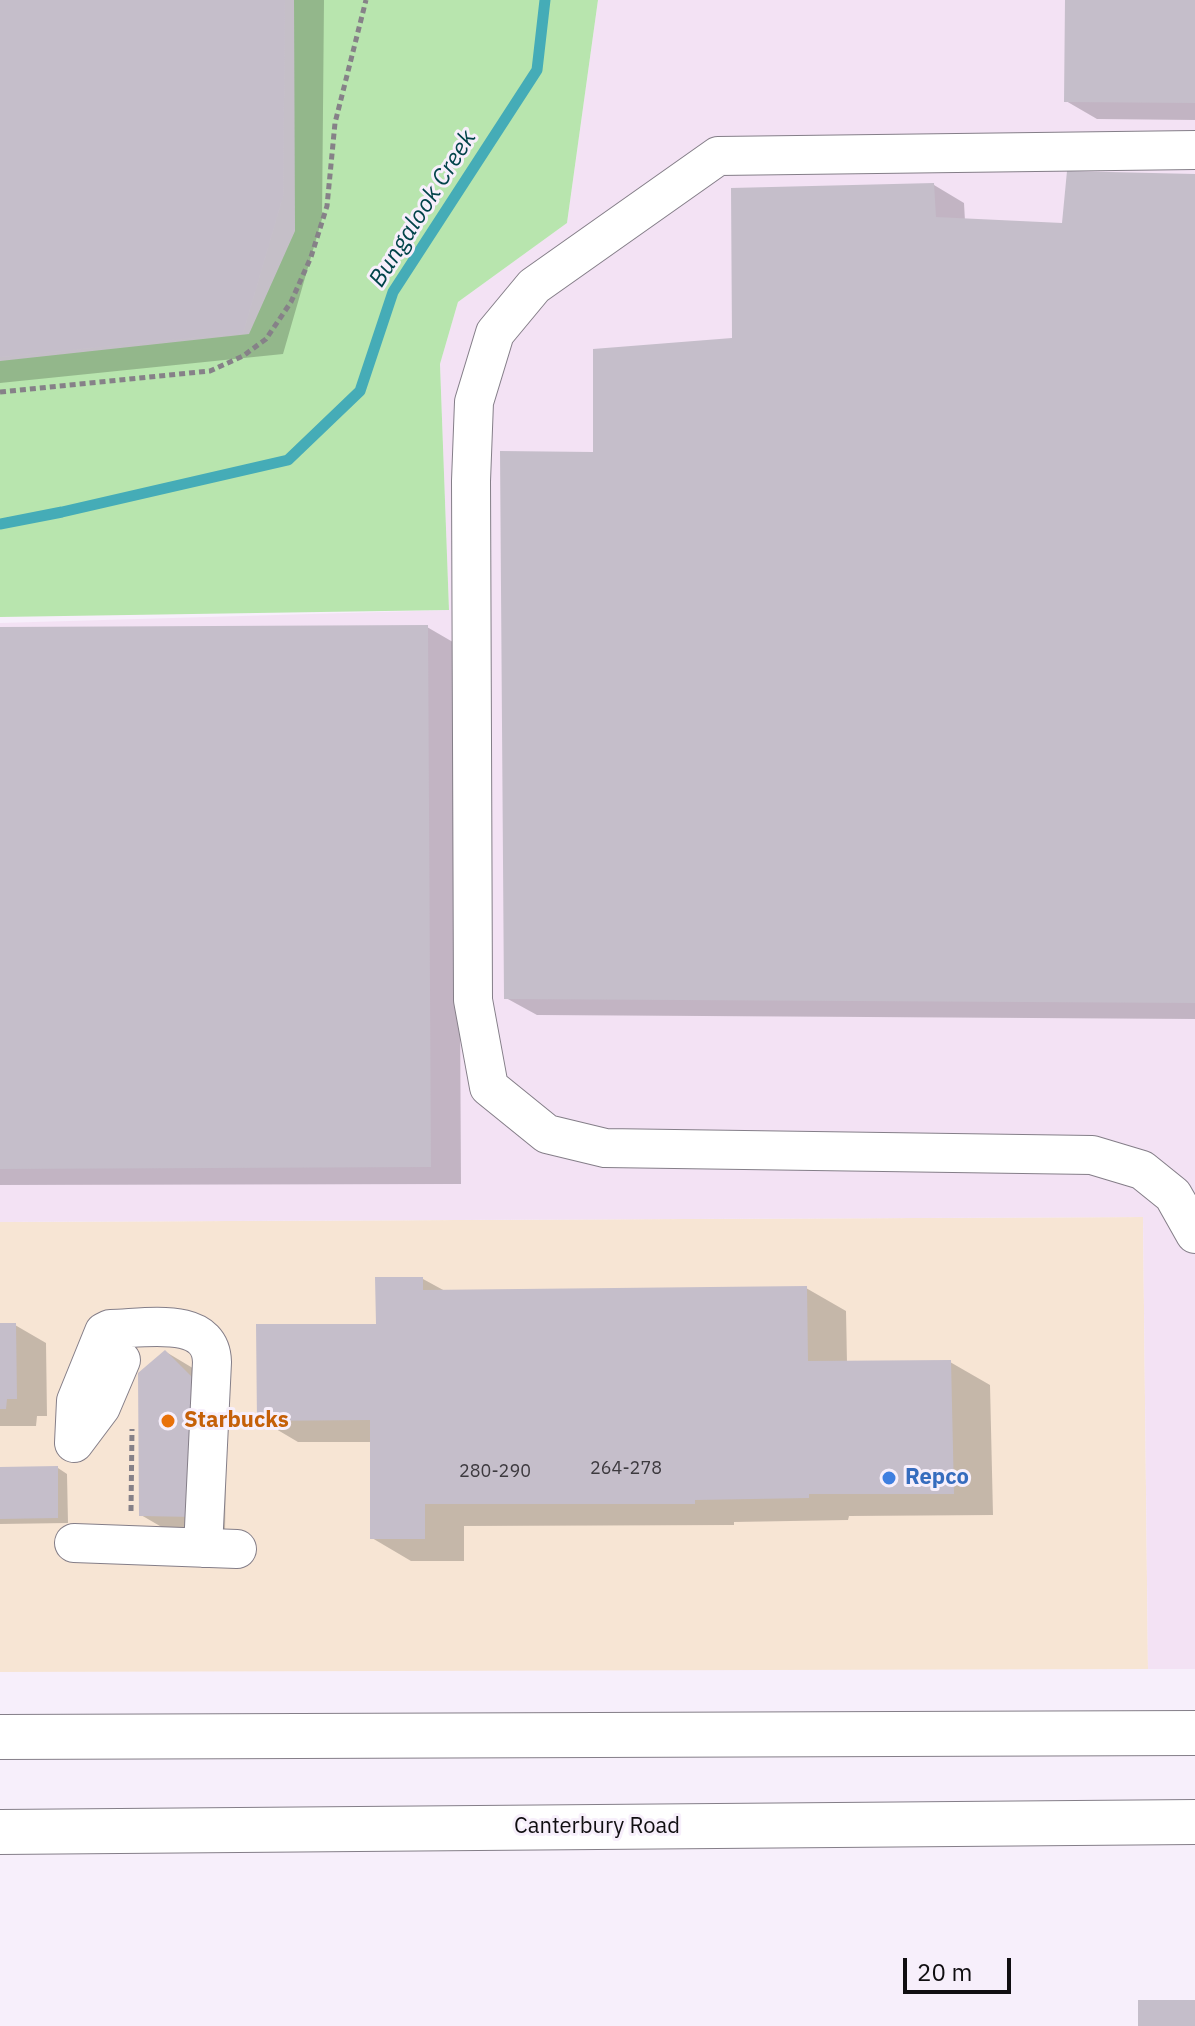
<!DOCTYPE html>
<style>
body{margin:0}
#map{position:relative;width:1195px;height:2026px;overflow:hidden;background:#f7effb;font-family:"IBM Plex Sans",sans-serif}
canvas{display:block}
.scale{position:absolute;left:903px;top:1958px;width:108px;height:36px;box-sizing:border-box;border:4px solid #100e11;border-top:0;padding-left:10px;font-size:24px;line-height:28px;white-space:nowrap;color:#100e11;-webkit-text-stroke:6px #f7effb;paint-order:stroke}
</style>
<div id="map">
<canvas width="1195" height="2026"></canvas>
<div class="scale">20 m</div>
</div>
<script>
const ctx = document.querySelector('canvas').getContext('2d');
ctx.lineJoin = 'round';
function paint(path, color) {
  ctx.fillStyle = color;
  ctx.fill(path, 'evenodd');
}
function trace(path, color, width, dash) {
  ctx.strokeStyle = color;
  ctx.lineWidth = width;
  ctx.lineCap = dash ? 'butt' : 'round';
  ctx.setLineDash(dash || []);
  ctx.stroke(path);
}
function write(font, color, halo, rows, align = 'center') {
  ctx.font = font + ' "IBM Plex Sans",sans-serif';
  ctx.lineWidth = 6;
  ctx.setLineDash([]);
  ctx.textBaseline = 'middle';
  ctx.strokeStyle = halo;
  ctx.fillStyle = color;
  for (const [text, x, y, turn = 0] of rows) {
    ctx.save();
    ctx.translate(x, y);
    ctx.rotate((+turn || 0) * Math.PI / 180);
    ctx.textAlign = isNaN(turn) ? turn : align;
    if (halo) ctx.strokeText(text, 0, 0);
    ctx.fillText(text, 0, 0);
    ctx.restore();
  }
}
paint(new Path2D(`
 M 1143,1217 L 1148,1669 L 0,1672 L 0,1222 Z`), '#f7e5d4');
paint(new Path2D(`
 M 598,0 L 1195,0 L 1195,1669 L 1148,1669 L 1143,1217 L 0,1222 L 0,623 L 449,610 L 440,364 L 458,302 L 567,223 Z`), '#f3e2f4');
paint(new Path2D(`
 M 294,0 L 598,0 L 567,223 L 458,302 L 440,364 L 449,610 L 0,617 L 0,361 L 249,334 L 295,231 Z`), '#b8e5ae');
paint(new Path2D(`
 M 0,0 L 324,0 L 322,219 L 283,354 L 0,383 Z
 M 1067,0 L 1195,0 L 1195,120 L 1097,119 L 1066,101 Z
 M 1195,176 L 1195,1019 L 537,1015 L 506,998 L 595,454 L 734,340 L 934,185 L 964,203 L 965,221 L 1064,225 Z
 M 427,627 L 458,645 L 461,1184 L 0,1185 L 0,629 Z
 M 423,1279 L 445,1291 L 806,1288 L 846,1311 L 847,1363 L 950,1362 L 990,1385 L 993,1515 L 849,1516 L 848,1520 L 734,1522 L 734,1525 L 464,1526 L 464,1561 L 411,1561 L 372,1538 L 372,1442 L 298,1442 L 259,1419 L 378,1326 Z
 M 0,1325 L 15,1325 L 46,1343 L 47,1416 L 37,1416 L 36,1426 L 0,1426 Z
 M 166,1352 L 196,1370 L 227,1402 L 225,1533 L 172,1533 L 141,1515 Z
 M 58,1468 L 67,1474 L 68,1523 L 0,1524 L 0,1469 Z`), '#0003');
trace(new Path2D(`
 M 0,524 L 62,512 L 288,460 L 360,391 L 393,292 L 537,70 L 545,0`), '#45acb7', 11);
paint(new Path2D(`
 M 0,0 L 285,0 L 283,196 L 243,333 L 0,357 Z
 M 1065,0 L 1195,0 L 1195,103 L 1064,102 Z
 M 1067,171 L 1195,174 L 1195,1003 L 504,999 L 500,451 L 593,452 L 593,349 L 732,338 L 731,188 L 934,183 L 936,217 L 1062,223 Z
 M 428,625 L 431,1167 L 0,1169 L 0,627 Z
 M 375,1277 L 423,1277 L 423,1290 L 807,1286 L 808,1361 L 951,1360 L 954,1494 L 809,1494 L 809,1498 L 695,1500 L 695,1504 L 425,1504 L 425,1539 L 370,1539 L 370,1420 L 257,1421 L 256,1324 L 376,1324 Z
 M 0,1323 L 16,1323 L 17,1399 L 7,1399 L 6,1409 L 0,1409 Z
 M 165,1350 L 197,1382 L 195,1517 L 139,1516 L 138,1373 Z
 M 58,1466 L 58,1518 L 0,1519 L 0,1467 Z
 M 1138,2000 L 1195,2000 L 1195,2026 L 1138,2026 Z`), '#c5beca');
const minor = new Path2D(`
 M 1195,150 L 718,156 L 534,286 L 495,333 L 474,402 L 471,481 L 473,1000 L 489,1087 L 547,1134 L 605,1148 L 1092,1155 L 1142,1170 L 1173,1195 L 1195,1234
 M 74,1443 L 76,1401 L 104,1332 L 110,1329 C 142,1329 211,1314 212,1362 L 203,1548
 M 74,1443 L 101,1407 L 121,1360
 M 74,1543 L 237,1549`);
const major = new Path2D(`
 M 0,1737 L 1195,1733
 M 0,1832 L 1195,1822`);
trace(minor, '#847e88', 40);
trace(major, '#847e88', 46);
trace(new Path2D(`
 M 0,392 L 210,371 L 243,356 L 266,339 L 291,302 L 311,257 L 327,206 L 335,123 L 366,0
 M 131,1511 L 132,1429`), '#868188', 5, [6, 4]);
trace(minor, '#fff', 38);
trace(major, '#fff', 44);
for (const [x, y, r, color] of [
 [168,1421,8,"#e8710a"],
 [889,1478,8,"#3f7fe0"]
]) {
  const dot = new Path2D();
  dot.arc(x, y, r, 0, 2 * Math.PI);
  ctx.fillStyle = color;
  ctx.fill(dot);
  trace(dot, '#f7effb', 3);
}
write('18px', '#3d3a3f', null, [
 ["264-278",626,1469],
 ["280-290",495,1472]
]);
write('bold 22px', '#c56008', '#f7effb', [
 ["Starbucks",184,1421]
], 'left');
write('bold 22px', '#366cbe', '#f7effb', [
 ["Repco",905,1478]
], 'left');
write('22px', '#100e11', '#f7effb', [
 ["Canterbury Road",597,1827]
]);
write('italic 24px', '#02444a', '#f7effb', [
 ["Bungalook Creek",423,209,-58]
]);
</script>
